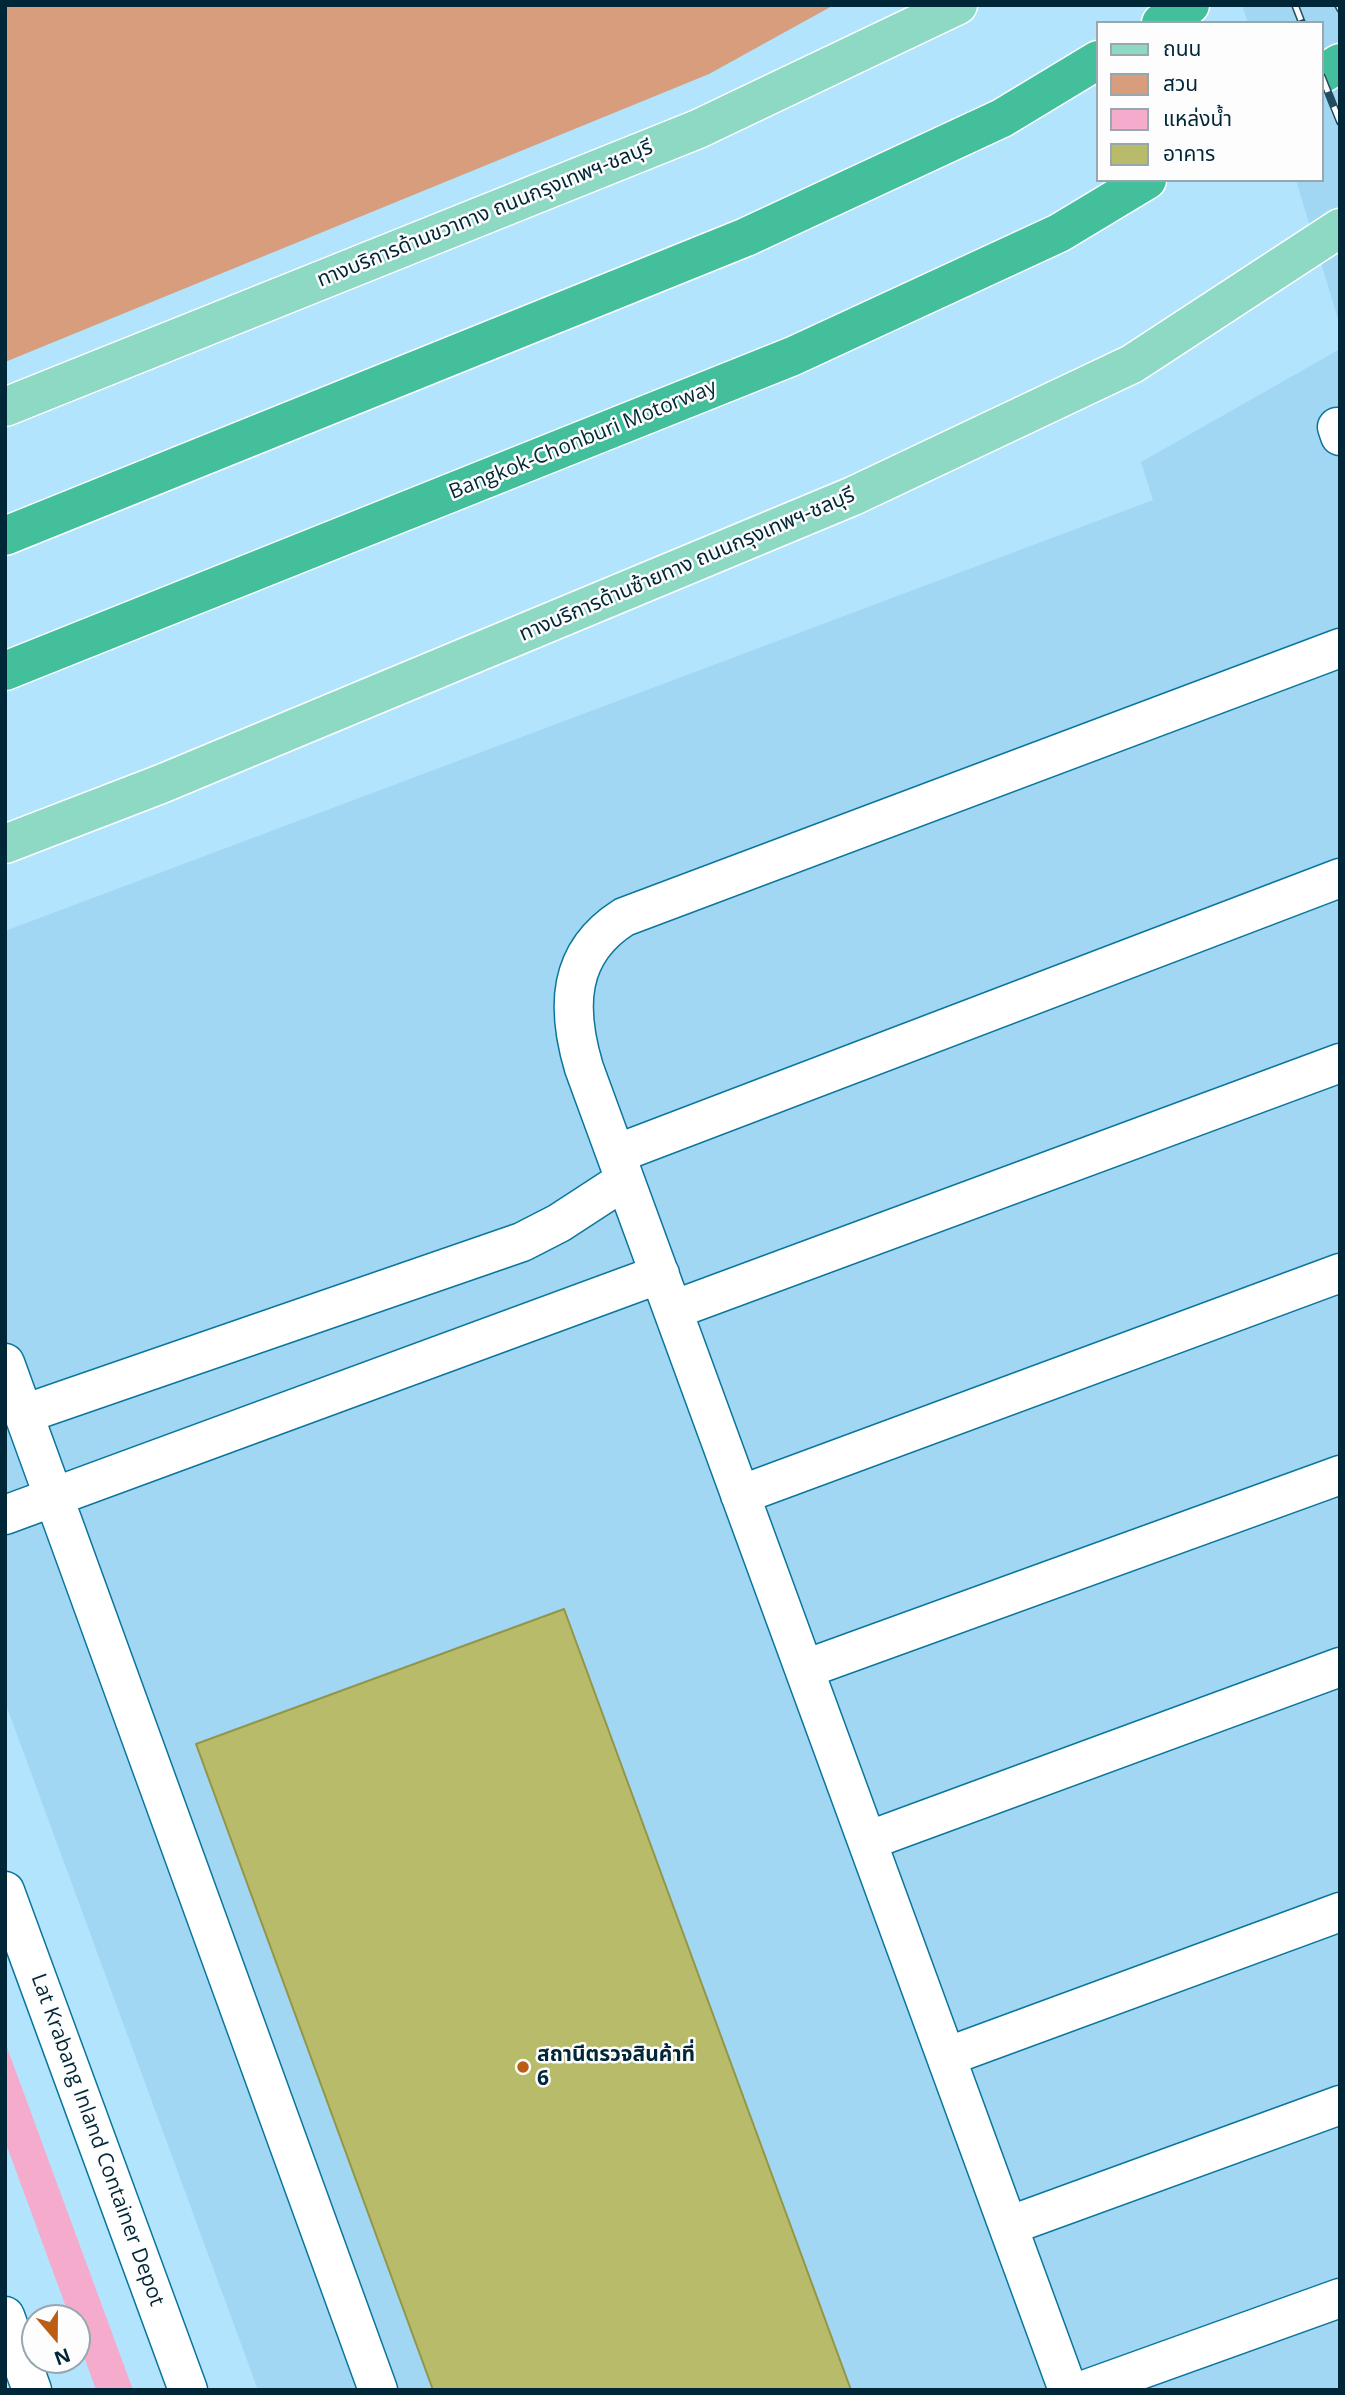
<!DOCTYPE html>
<meta charset="utf-8">
<style>
body{margin:0}
#map{position:relative;width:1345px;height:2395px;overflow:hidden;background:#b2e4fe;font-family:"Open Sans","Noto Sans Thai",sans-serif}
canvas{display:block}
.frame{position:absolute;inset:0;border:7px solid #002737;pointer-events:none}
.legend{position:absolute;left:1096px;top:21px;width:228px;height:161px;box-sizing:border-box;background:#fdfdfd;border:2px solid #98a7ae;margin:0;padding:9px 12px;list-style:none;font-size:21px;color:#002737}
.legend li{display:flex;align-items:center;gap:14px;height:35px}
.legend b{width:35px;border:2px solid #98a7ae}
.north{position:absolute;left:21px;top:2304px;width:70px;height:70px;box-sizing:border-box;background:#fdfdfd;border:2px solid #98a7ae;border-radius:50%;rotate:160deg;font-size:19px;font-weight:700;line-height:28px;text-align:center;color:#002737}
.north::after{content:'';display:block;margin:auto;width:24px;height:32px;background:#bc5d16;clip-path:polygon(50% 0,100% 100%,50% 72%,0 100%)}
</style>
<div id="map">
<canvas width="1345" height="2395"></canvas>
<div class="frame"></div>
<ul class="legend">
<li><b style="height:9px;background:#8ed9c4"></b>ถนน</li>
<li><b style="height:19px;background:#d89d7c"></b>สวน</li>
<li><b style="height:19px;background:#f5abcc"></b>แหล่งน้ำ</li>
<li><b style="height:19px;background:#b8bb6a"></b>อาคาร</li>
</ul>
<div class="north">N</div>
</div>
<script>
const ctx = document.querySelector('canvas').getContext('2d');
ctx.lineJoin = 'round';
function paint(path, color) {
  ctx.fillStyle = color;
  ctx.fill(path, 'evenodd');
}
function trace(path, color, width, dash) {
  ctx.strokeStyle = color;
  ctx.lineWidth = width;
  ctx.lineCap = dash ? 'butt' : 'round';
  ctx.setLineDash(dash || []);
  ctx.stroke(path);
}
function write(font, color, halo, rows, align = 'center') {
  ctx.font = font + ' "Open Sans","Noto Sans Thai",sans-serif';
  ctx.lineWidth = 5;
  ctx.setLineDash([]);
  ctx.textBaseline = 'middle';
  ctx.strokeStyle = halo;
  ctx.fillStyle = color;
  for (const [text, x, y, turn = 0] of rows) {
    ctx.save();
    ctx.translate(x, y);
    ctx.rotate((+turn || 0) * Math.PI / 180);
    ctx.textAlign = isNaN(turn) ? turn : align;
    if (halo) ctx.strokeText(text, 0, 0);
    ctx.fillText(text, 0, 0);
    ctx.restore();
  }
}
paint(new Path2D(`
 M 1242,5 L 1340,5 L 1340,326 L 1296,180 L 1322,180 L 1322,23 L 1248,23 Z
 M 1340,349 L 1340,2390 L 258,2390 L 5,1702 L 5,931 L 1153,500 L 1141,462 Z`), '#a1d7f3');
paint(new Path2D(`
 M 5,5 L 834,5 L 709,74 L 5,362 Z`), '#d89d7c');
paint(new Path2D(`
 M 5,2042 L 133,2390 L 96,2390 L 77,2337 L 77,2318 L 70,2318 L 5,2141 Z`), '#f5abcc');
const building = new Path2D(`
 M 564,1609 L 851,2390 L 433,2390 L 196,1744 Z`);
paint(building, '#b8bb6a');
trace(building, '#939646', 2);
const minor = new Path2D(`
 M 1337,427 L 1340,436
 M 616,1154 L 1340,878
 M 673,1310 L 1340,1063
 M 5,1363 L 378,2390
 M 24,1414 L 522,1242 L 559,1223 L 625,1180
 M 740,1495 L 1340,1273
 M 5,1515 L 660,1274
 M 805,1669 L 1340,1475
 M 867,1841 L 1340,1667
 M 5,1891 L 188,2390
 M 946,2057 L 1340,1912
 M 1008,2226 L 1340,2105
 M 5,2316 L 32,2390
 M 1068,2390 L 584,1068 C 566,1008 567,953 624,917 L 1340,648
 M 1084,2390 L 1340,2298`);
const major = new Path2D(`
 M 5,407 L 698,129 L 958,5
 M 5,844 L 161,784 L 853,496 L 1132,364 L 1340,228`);
const highway = new Path2D(`
 M 1161,23 L 1190,5
 M 1322,74 L 1340,63
 M 5,536 L 746,237 L 1002,118 L 1098,60
 M 5,671 L 793,356 L 1059,233 L 1147,180`);
trace(minor, '#0a769c', 41);
trace(major, '#fff', 41);
trace(highway, '#fff', 41);
trace(minor, '#fff', 38);
trace(major, '#8ed9c4', 38);
trace(highway, '#43bf9c', 38);
const rail = new Path2D(`
 M 1295,5 L 1302,23
 M 1338,5 L 1340,9
 M 1322,77 L 1340,122`);
trace(rail, '#234d5f', 8);
trace(rail, '#fdfdfd', 5, [16]);
for (const [x, y, r, color] of [
 [523,2067,7,"#bc5d16"]
]) {
  const dot = new Path2D();
  dot.arc(x, y, r, 0, 2 * Math.PI);
  ctx.fillStyle = color;
  ctx.fill(dot);
  trace(dot, '#fdfdfd', 2.5);
}
write('21px', '#002737', '#fdfdfd', [
 ["ทางบริการด้านขวาทาง ถนนกรุงเทพฯ-ชลบุรี",485,214,-22],
 ["Bangkok-Chonburi Motorway",583,440,-22],
 ["ทางบริการด้านซ้ายทาง ถนนกรุงเทพฯ-ชลบุรี",687,565,-23],
 ["Lat Krabang Inland Container Depot",97,2140,70]
]);
write('bold 21px', '#002737', '#fdfdfd', [
 ["สถานีตรวจสินค้าที่",537,2055],
 ["6",537,2079]
], 'left');
</script>
